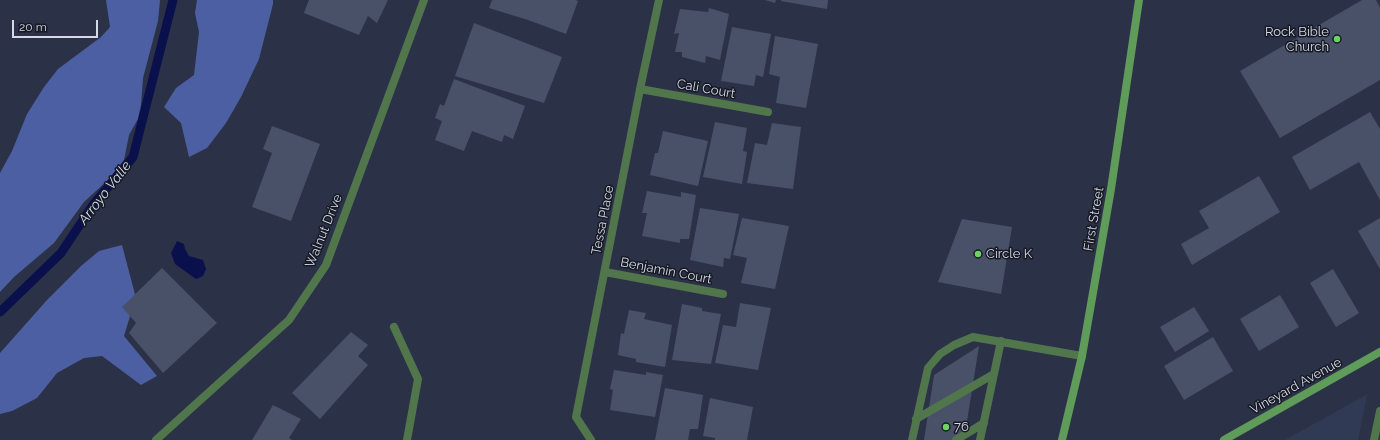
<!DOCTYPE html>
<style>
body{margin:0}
#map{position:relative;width:1380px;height:440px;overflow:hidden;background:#2b3247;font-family:Raleway,sans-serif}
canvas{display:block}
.scale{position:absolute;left:12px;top:20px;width:86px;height:18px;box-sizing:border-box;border:2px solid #d4d9e7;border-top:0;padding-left:5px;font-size:12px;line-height:14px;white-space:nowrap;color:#d4d9e7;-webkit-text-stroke:3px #171a24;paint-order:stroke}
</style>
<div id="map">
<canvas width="1380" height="440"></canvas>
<div class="scale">20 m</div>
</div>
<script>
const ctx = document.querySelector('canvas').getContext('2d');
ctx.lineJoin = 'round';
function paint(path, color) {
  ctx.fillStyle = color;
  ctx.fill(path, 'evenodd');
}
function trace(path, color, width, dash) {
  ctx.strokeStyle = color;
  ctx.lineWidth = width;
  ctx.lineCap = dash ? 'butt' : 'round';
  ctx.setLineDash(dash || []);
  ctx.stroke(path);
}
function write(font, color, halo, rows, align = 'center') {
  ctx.font = font + ' Raleway,sans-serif';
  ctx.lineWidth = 3;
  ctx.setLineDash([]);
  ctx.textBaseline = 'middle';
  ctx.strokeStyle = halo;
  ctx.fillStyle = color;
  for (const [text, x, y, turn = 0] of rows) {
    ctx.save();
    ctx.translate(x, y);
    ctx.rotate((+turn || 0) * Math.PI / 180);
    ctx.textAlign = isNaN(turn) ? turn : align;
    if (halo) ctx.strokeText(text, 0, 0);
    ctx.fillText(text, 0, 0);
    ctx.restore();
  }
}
paint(new Path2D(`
 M 1367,395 L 1358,440 L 1285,440 L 1366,395 Z`), '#313a55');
paint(new Path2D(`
 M 106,0 L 160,0 L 158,21 L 143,78 L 141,105 L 138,119 L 129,135 L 124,160 L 110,178 L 84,202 L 54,243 L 14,277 L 0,292 L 0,173 L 12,151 L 27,114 L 44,87 L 58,69 L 101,37 L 110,27 Z
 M 197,0 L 273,0 L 273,4 L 259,59 L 241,97 L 226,123 L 207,148 L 189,157 L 181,123 L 164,107 L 176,88 L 194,75 L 199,32 L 195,13 Z
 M 122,245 L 137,302 L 131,313 L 124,336 L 157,376 L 141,385 L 102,356 L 84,358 L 57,373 L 37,398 L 12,411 L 0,414 L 0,353 L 47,300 L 81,266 L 99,251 Z`), '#4c5fa2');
paint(new Path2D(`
 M 177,241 L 184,244 L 185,249 L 189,256 L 203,260 L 206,269 L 203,276 L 196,279 L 175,264 L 171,253 Z`), '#0a104c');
trace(new Path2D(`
 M 0,312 L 61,253 L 93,205 L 133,157 L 173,0`), '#0a104c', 9);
paint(new Path2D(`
 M 309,0 L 388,0 L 377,23 L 368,16 L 359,35 L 304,13 Z
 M 492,0 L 576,0 L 578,1 L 566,34 L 528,20 L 489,8 Z
 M 765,0 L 776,0 L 775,3 Z
 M 781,0 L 828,0 L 827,9 L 781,1 Z
 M 1362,0 L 1376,0 L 1380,8 L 1380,80 L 1280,138 L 1240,71 Z
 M 709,8 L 729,14 L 720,60 L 706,56 L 705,63 L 682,57 L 682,52 L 675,52 L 679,33 L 674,34 L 680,9 L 708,12 Z
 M 474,23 L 562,57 L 544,103 L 455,76 Z
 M 732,27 L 771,34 L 763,77 L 756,75 L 754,86 L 721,81 Z
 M 775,36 L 818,44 L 806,108 L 776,103 L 780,77 L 769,74 Z
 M 454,79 L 525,106 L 513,139 L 504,135 L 502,142 L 472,131 L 464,151 L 435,140 L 442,121 L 435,118 L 440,104 L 444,106 Z
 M 1370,112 L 1380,129 L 1380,200 L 1359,162 L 1310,190 L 1292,157 Z
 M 715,122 L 747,128 L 743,151 L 747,152 L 742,184 L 703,177 Z
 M 772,123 L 801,127 L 793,189 L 747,183 L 755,143 L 767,145 Z
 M 272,126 L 320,144 L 291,221 L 252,207 L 272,153 L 263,149 Z
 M 663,131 L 708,141 L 698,186 L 650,175 L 655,153 L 658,153 Z
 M 1259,176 L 1280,212 L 1192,265 L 1181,244 L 1209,228 L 1199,211 Z
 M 647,191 L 681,197 L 681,192 L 696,195 L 689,239 L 680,239 L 680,243 L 642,236 L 647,213 L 642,213 Z
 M 700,208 L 739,214 L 730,259 L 724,258 L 723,267 L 690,260 Z
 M 742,218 L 789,226 L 775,289 L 741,283 L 747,258 L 733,255 Z
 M 1380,218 L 1380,269 L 1358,231 Z
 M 962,219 L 1012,227 L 1001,294 L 938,282 Z
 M 162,268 L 217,323 L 163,373 L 129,333 L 136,323 L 122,307 Z
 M 1333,269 L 1359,313 L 1336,327 L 1310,283 Z
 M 1280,295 L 1299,327 L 1259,351 L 1240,319 Z
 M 740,303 L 771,308 L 758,370 L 715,363 L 723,325 L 736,327 Z
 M 682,304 L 702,308 L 702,311 L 721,314 L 711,364 L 672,360 Z
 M 1194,307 L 1209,331 L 1175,352 L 1160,327 Z
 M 629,310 L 646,313 L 644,319 L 672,325 L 665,367 L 636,362 L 636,359 L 618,355 L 621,333 L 624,334 Z
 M 351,332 L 368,345 L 358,356 L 368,365 L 320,419 L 292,393 Z
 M 1213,337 L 1233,371 L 1184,400 L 1164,366 Z
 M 979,346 L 964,440 L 924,440 L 934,375 Z
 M 614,370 L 646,375 L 646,372 L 663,375 L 655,417 L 610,410 L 613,390 L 610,389 Z
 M 665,388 L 703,395 L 698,429 L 690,429 L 688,440 L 655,440 Z
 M 710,398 L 753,407 L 747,440 L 715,440 L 715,438 L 703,436 Z
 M 273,405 L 301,419 L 289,438 L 292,440 L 252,440 Z`), '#495168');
trace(new Path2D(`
 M 394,327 L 418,379 L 407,440
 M 916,419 L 994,374
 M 912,440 L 928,368 L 940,354 L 954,345 L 973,337 L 1082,356
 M 956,440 L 984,423
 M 980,440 L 1001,341`), '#51764c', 8);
trace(new Path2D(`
 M 640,89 L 768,112
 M 605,272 L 723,294
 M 156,440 L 289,320 L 326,265 L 424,0
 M 591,440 L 576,417 L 640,89 L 659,0
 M 1374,440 L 1380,411`), '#51764c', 8);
trace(new Path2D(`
 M 1062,440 L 1082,356 L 1111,189 L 1139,0
 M 1224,440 L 1380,352`), '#5f9b59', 8);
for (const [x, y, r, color] of [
 [1337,39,4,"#6cd362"],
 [978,254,4,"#6cd362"],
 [946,427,4,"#6cd362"]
]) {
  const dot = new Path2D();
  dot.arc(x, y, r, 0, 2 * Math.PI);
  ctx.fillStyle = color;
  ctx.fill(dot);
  trace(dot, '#171a24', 1.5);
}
write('13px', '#d4d9e7', '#171a24', [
 ["Rock Bible",1329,32,"right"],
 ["Church",1329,47,"right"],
 ["Circle K",986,254],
 ["76",954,427]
], 'left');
write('13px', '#d4d9e7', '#171a24', [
 ["Cali Court",706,89,10],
 ["First Street",1094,219,-80],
 ["Tessa Place",603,220,-79],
 ["Walnut Drive",324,231,-68],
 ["Benjamin Court",666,271,11],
 ["Vineyard Avenue",1296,386,-29]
]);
write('italic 14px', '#d6ddf0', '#171a24', [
 ["Arroyo Valle",105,193,-52]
]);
</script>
